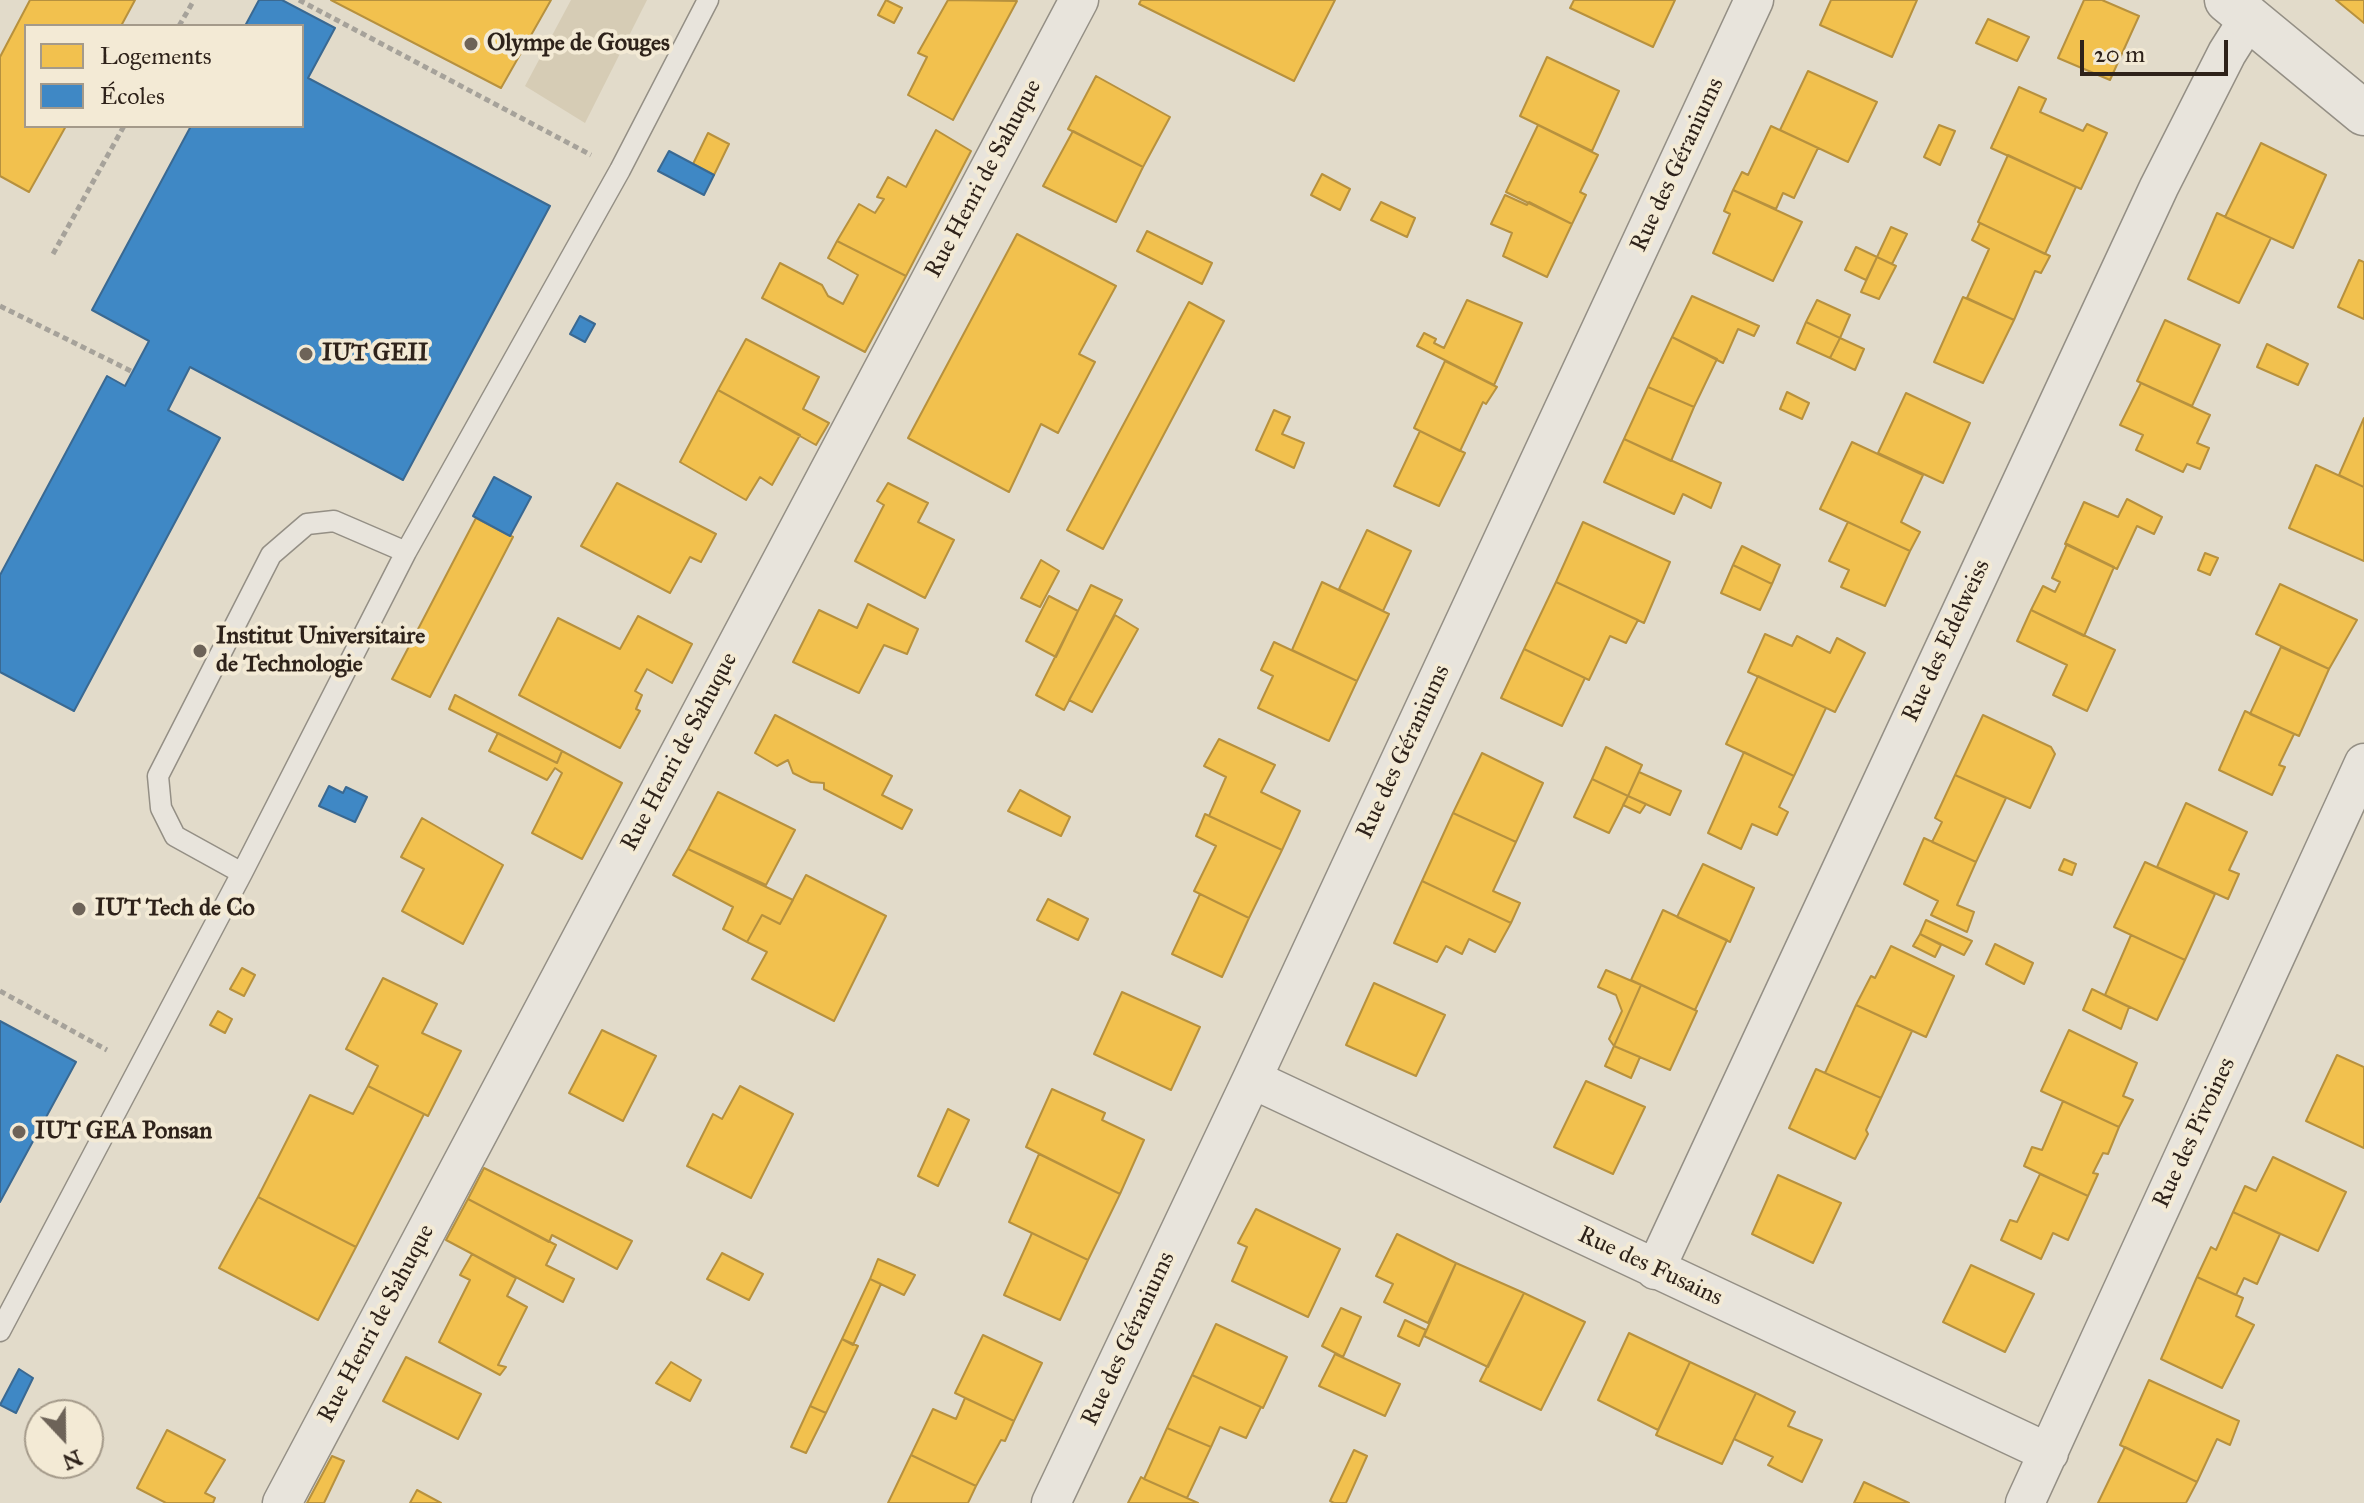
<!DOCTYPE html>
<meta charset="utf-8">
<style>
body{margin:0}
#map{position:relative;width:2364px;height:1503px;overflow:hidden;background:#e2dbca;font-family:"IM FELL Great Primer",serif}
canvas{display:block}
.legend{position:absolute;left:24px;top:24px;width:280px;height:104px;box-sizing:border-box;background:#f3ead5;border:2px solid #a49a8a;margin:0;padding:10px 14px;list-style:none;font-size:24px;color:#2e221a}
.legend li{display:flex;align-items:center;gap:16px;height:40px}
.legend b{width:40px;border:2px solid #a49a8a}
.north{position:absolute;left:24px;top:1399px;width:80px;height:80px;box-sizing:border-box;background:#f3ead5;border:2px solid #a49a8a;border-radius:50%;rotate:158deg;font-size:22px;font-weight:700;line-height:32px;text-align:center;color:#2e221a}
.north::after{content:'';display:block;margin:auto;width:28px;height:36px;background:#6d6358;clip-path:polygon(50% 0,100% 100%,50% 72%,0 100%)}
.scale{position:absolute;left:2080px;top:40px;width:148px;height:36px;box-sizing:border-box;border:4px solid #2e221a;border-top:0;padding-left:10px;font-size:24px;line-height:28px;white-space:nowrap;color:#2e221a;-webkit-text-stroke:6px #f3ead5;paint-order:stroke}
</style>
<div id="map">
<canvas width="2364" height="1503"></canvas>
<ul class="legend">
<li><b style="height:22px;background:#f2c14e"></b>Logements</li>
<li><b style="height:22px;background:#3f88c5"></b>Écoles</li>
</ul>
<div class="north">N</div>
<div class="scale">20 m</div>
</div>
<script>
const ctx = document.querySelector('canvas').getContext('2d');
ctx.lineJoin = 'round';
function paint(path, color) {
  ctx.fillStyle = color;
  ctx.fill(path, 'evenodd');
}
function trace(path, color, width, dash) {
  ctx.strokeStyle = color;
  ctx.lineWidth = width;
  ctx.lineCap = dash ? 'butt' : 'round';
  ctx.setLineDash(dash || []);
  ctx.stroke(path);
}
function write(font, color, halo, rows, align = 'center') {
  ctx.font = font + ' "IM FELL Great Primer",serif';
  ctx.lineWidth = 8;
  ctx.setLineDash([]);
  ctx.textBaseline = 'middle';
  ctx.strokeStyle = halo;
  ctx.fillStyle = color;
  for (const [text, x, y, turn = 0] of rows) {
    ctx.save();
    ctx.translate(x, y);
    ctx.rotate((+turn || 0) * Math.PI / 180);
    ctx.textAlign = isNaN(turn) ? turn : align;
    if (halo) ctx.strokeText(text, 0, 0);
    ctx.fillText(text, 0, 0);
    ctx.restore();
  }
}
paint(new Path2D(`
 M 571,0 L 647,0 L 585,123 L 525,86 Z`), '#d6ccb5');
const homes = new Path2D(`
 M 30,0 L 135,0 L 121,26 L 26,26 L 26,126 L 66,126 L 29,192 L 0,176 L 0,57 Z
 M 331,0 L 551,0 L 501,88 Z
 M 886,0 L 902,8 L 894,23 L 878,15 Z
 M 948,0 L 1017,1 L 953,120 L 908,95 L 927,57 L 918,53 Z
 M 1141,0 L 1335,0 L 1294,81 L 1139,4 Z
 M 1574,0 L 1675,0 L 1653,47 L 1570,8 Z
 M 1831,0 L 1917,0 L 1892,57 L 1820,25 Z
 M 2084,0 L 2102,0 L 2139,16 L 2110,80 L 2058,58 Z
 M 2336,0 L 2364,0 L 2364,23 Z
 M 1988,19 L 2029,37 L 2017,61 L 1976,43 Z
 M 1547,57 L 1619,91 L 1592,151 L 1520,116 Z
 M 1808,71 L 1877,102 L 1848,162 L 1780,130 Z
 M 1096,76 L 1170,117 L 1143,167 L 1068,129 Z
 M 2019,87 L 2046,99 L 2040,112 L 2083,131 L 2087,124 L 2107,133 L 2081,189 L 1991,148 Z
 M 1538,125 L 1598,155 L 1580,192 L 1586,195 L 1572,224 L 1506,192 Z
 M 1939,125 L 1955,131 L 1940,165 L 1924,157 Z
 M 1771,126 L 1818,148 L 1794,198 L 1783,193 L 1776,209 L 1733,190 L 1742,172 L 1748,175 Z
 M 936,130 L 971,151 L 906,276 L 837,241 L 859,204 L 875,213 L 884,199 L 877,197 L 888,177 L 906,187 Z
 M 1073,131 L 1143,167 L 1116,222 L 1043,186 Z
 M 708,133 L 729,144 L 714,175 L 693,164 Z
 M 2261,143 L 2326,175 L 2293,248 L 2225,217 Z
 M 2008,155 L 2076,187 L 2045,254 L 1978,222 Z
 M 1322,174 L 1350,189 L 1340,210 L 1311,195 Z
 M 1733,190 L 1802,222 L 1773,281 L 1713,253 L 1730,214 L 1724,211 Z
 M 1505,195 L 1527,205 L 1529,202 L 1572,224 L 1547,277 L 1503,256 L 1512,233 L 1491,224 Z
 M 1381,202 L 1415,218 L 1407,237 L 1371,220 Z
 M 2217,213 L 2271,238 L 2239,303 L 2188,279 Z
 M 1980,223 L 2050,256 L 2041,273 L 2035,271 L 2014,320 L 1967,298 L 1989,249 L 1972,240 Z
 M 1891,227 L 1907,234 L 1892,264 L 1877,257 Z
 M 1147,231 L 1212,263 L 1202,284 L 1137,251 Z
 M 1017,234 L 1116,286 L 1079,354 L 1095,362 L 1058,433 L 1041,424 L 1009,492 L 908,438 Z
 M 837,241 L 906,276 L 865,352 L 762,298 L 780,263 L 822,285 L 828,296 L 843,304 L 858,275 L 828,258 Z
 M 1856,247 L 1877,257 L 1866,280 L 1845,270 Z
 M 1877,257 L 1896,266 L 1879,299 L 1861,292 Z
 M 2359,260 L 2364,262 L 2364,319 L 2338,307 Z
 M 1692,296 L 1759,326 L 1754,336 L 1738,329 L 1723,363 L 1672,337 Z
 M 1963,297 L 2014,320 L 1983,383 L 1934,362 Z
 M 1467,300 L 1522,323 L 1494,385 L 1417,346 L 1424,333 L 1436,339 L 1434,343 L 1444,348 Z
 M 1817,300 L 1850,315 L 1840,338 L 1806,322 Z
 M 1189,302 L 1224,321 L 1103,549 L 1067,530 Z
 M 2165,320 L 2220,345 L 2192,406 L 2137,381 Z
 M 1806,322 L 1840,338 L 1830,358 L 1797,343 Z
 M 1672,337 L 1717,359 L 1694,407 L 1648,387 Z
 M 1840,338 L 1864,349 L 1855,370 L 1830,358 Z
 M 746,339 L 819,377 L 803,409 L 829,423 L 816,445 L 718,390 Z
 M 2267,344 L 2308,364 L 2298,385 L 2257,367 Z
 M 1445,361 L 1497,387 L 1486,404 L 1483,402 L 1460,451 L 1414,428 Z
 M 2141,383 L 2210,415 L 2197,443 L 2209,448 L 2200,469 L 2187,464 L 2183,472 L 2136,450 L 2143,435 L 2120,425 Z
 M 1648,387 L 1694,407 L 1671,461 L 1624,439 Z
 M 718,390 L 800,435 L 772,485 L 760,477 L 746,500 L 680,462 Z
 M 1787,392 L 1809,403 L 1802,419 L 1780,409 Z
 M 1906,393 L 1970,423 L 1943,483 L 1878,453 Z
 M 1274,410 L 1290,417 L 1282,434 L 1304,443 L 1294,468 L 1256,450 Z
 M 2364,418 L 2364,487 L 2339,475 Z
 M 1420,431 L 1465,453 L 1439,506 L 1394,486 Z
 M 1624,439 L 1721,483 L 1711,508 L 1683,494 L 1674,514 L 1604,482 Z
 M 1852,442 L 1923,475 L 1901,522 L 1920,532 L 1910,551 L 1820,509 Z
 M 2316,465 L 2364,487 L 2364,561 L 2289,528 Z
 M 617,483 L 716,534 L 701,562 L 690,557 L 670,593 L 581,546 Z
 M 888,483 L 928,503 L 918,522 L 954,540 L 925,598 L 855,561 L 884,505 L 877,501 Z
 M 2127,499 L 2162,517 L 2154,534 L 2137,526 L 2117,569 L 2065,544 L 2084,502 L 2118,517 Z
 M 476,518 L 513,537 L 430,697 L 392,679 Z
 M 1583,522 L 1670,562 L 1644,623 L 1556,582 Z
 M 1848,522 L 1910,551 L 1885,606 L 1841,587 L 1849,570 L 1829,561 Z
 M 1367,530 L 1411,551 L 1383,611 L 1339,589 Z
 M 2067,544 L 2114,567 L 2084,636 L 2031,610 L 2043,586 L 2055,592 L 2060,582 L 2052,578 Z
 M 1742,546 L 1780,565 L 1772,584 L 1733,565 Z
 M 2205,553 L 2218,558 L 2210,575 L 2198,570 Z
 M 1041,560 L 1059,571 L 1040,607 L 1021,598 Z
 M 1733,565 L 1772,584 L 1760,610 L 1721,593 Z
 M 1322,582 L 1389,614 L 1357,681 L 1292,650 Z
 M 1556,582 L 1638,620 L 1626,643 L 1610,636 L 1589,680 L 1524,649 Z
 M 2280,584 L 2357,620 L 2329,669 L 2256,634 Z
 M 1091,585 L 1122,600 L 1064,710 L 1036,695 Z
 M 1049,596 L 1078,611 L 1056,657 L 1026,641 Z
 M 868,604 L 918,629 L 907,654 L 884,645 L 859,693 L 793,662 L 819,610 L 857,628 Z
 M 2031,610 L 2115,650 L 2087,711 L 2053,695 L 2067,665 L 2017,641 Z
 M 1115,615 L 1138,629 L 1092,712 L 1069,700 Z
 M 638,616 L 692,644 L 672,683 L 647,669 L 635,691 L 642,695 L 636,709 L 640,711 L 620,748 L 519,695 L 558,618 L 620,649 Z
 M 1765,634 L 1792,646 L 1797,636 L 1830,653 L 1837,638 L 1865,653 L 1835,712 L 1748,672 Z
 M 1274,642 L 1357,681 L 1329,741 L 1258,708 L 1273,676 L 1261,670 Z
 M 2281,647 L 2329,669 L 2299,736 L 2250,714 Z
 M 1524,649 L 1585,678 L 1562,726 L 1501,698 Z
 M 1758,676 L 1826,708 L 1794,776 L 1726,744 Z
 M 455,695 L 562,751 L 557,763 L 449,709 Z
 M 2245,711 L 2294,734 L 2279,765 L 2285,767 L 2272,795 L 2219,770 Z
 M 775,715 L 892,776 L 882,795 L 912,810 L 902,829 L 824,789 L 824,783 L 811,782 L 793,773 L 788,760 L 777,766 L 755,753 Z
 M 1983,715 L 2051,747 L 2055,754 L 2030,808 L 1955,775 Z
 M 498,733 L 557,763 L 562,751 L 622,783 L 582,859 L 532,833 L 562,773 L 555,768 L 547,780 L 489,751 Z
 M 1219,739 L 1275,765 L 1261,792 L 1300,811 L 1282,850 L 1209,816 L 1226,777 L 1204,766 Z
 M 1606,747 L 1642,765 L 1628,796 L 1592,779 Z
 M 1744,752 L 1794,776 L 1779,807 L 1788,812 L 1777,835 L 1752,824 L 1741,849 L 1708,833 Z
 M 1482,753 L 1543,783 L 1516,842 L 1453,813 Z
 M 1639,772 L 1681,791 L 1670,815 L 1628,796 Z
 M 1955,775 L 2006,798 L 1976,862 L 1932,842 L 1942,822 L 1935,818 Z
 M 1592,779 L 1628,796 L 1609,833 L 1574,817 Z
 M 1020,790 L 1070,817 L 1061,836 L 1008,811 Z
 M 718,792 L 795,830 L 766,885 L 688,849 Z
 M 1628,796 L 1646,804 L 1640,813 L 1623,805 Z
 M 2186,803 L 2247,832 L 2229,870 L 2239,874 L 2228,899 L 2157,867 Z
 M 1453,813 L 1516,842 L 1493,891 L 1520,903 L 1511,923 L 1422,881 Z
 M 1205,814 L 1282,850 L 1249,918 L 1194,891 L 1216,846 L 1196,836 Z
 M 422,818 L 503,865 L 463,944 L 402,911 L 424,869 L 401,857 Z
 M 1924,838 L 1976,862 L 1957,905 L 1974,912 L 1967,932 L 1931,915 L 1938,901 L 1904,884 Z
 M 688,849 L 793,900 L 780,924 L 762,915 L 747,942 L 723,929 L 733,907 L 673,875 Z
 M 2064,859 L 2076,864 L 2072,875 L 2059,870 Z
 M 2145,862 L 2215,894 L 2185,960 L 2114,927 Z
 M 1703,864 L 1754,888 L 1730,942 L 1677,917 Z
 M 806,875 L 886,916 L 834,1021 L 752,979 L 767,952 L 747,942 L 762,915 L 780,924 Z
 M 1422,881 L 1511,923 L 1495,952 L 1469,939 L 1462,954 L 1446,946 L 1437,962 L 1394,943 Z
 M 1200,894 L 1249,918 L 1222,977 L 1172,954 Z
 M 1048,899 L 1088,919 L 1078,940 L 1037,920 Z
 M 1663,910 L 1727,940 L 1695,1010 L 1631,980 Z
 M 1926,920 L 1972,941 L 1964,955 L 1920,934 Z
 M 1920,934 L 1941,945 L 1935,957 L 1913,946 Z
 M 2131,935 L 2185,960 L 2157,1020 L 2105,995 Z
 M 1995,944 L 2033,963 L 2024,984 L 1986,964 Z
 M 1891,946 L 1954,976 L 1926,1037 L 1856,1005 L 1871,976 L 1875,978 Z
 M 242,968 L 255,975 L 244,996 L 230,989 Z
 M 1606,970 L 1641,985 L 1614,1046 L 1609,1039 L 1622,1011 L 1616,995 L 1598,987 Z
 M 383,978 L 437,1004 L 422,1033 L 461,1051 L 428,1116 L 368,1086 L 378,1066 L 346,1049 Z
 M 1374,983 L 1445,1015 L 1416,1076 L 1346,1045 Z
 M 1641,985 L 1697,1011 L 1670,1070 L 1614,1046 Z
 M 2092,989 L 2129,1007 L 2121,1029 L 2083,1010 Z
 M 1122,992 L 1200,1027 L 1171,1090 L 1094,1054 Z
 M 1856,1005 L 1912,1031 L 1881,1098 L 1825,1073 Z
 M 218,1011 L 232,1019 L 225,1033 L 210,1025 Z
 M 602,1030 L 656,1056 L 623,1121 L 569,1093 Z
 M 2069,1030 L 2137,1063 L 2123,1096 L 2133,1100 L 2119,1127 L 2041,1091 Z
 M 1614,1046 L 1640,1057 L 1631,1078 L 1605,1066 Z
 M 2337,1055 L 2364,1067 L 2364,1148 L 2306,1121 Z
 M 1816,1069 L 1881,1098 L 1866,1130 L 1868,1134 L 1855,1159 L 1789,1128 Z
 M 1586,1081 L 1645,1107 L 1613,1174 L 1554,1147 Z
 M 368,1086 L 424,1114 L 356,1247 L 258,1197 L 310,1095 L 353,1114 Z
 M 740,1086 L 793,1114 L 751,1198 L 687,1166 L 713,1114 L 722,1119 Z
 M 1052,1089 L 1105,1113 L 1102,1120 L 1144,1140 L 1120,1194 L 1026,1147 Z
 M 2063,1101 L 2119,1127 L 2108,1154 L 2103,1153 L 2093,1173 L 2098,1174 L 2088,1196 L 2024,1166 L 2032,1147 L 2042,1150 Z
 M 948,1109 L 969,1120 L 938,1186 L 918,1176 Z
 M 1039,1154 L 1120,1194 L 1088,1260 L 1009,1222 Z
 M 2273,1157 L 2346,1192 L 2318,1251 L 2233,1212 L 2245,1186 L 2256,1191 Z
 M 484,1168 L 632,1241 L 617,1269 L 552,1235 L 549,1242 L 468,1199 Z
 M 2040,1174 L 2088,1196 L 2068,1240 L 2053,1233 L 2041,1259 L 2001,1240 L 2010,1220 L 2017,1222 Z
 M 1778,1175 L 1841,1203 L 1813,1263 L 1752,1234 Z
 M 258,1197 L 356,1247 L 318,1320 L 219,1268 Z
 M 468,1199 L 556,1245 L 546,1265 L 574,1279 L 563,1302 L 446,1240 Z
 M 1256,1209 L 1340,1249 L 1308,1317 L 1232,1281 L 1247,1247 L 1238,1243 Z
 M 2233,1212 L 2280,1234 L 2257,1284 L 2244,1278 L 2236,1295 L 2197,1277 L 2211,1247 L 2216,1250 Z
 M 1032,1233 L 1088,1260 L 1060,1320 L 1004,1295 Z
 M 1397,1234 L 1456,1263 L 1428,1323 L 1384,1302 L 1393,1284 L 1376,1276 Z
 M 722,1253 L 763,1274 L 749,1300 L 707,1279 Z
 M 472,1254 L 516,1278 L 507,1296 L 527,1307 L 498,1365 L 506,1367 L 500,1375 L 439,1342 L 470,1280 L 460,1275 Z
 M 878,1259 L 915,1275 L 904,1295 L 870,1279 Z
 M 1456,1263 L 1524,1293 L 1488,1367 L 1424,1336 Z
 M 1971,1265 L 2034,1294 L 2005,1352 L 1943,1322 Z
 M 2197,1277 L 2243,1298 L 2236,1316 L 2254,1325 L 2222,1388 L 2161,1359 Z
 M 870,1279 L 881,1284 L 853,1345 L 842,1339 Z
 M 1524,1293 L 1585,1322 L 1541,1410 L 1480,1381 Z
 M 1341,1308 L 1361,1317 L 1343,1357 L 1322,1346 Z
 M 1405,1320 L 1426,1330 L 1419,1346 L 1398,1336 Z
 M 1216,1324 L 1287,1357 L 1263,1408 L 1192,1375 Z
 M 1629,1333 L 1690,1362 L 1658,1430 L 1598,1400 Z
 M 983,1335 L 1042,1363 L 1014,1421 L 955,1393 Z
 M 842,1339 L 858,1346 L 826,1413 L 810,1406 Z
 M 1335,1354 L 1400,1384 L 1385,1416 L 1319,1386 Z
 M 406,1357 L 481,1394 L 458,1439 L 383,1401 Z
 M 671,1362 L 701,1380 L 690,1401 L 656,1383 Z
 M 1690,1362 L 1756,1393 L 1722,1464 L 1656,1435 Z
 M 1192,1375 L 1261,1407 L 1246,1438 L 1220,1427 L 1211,1447 L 1167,1428 Z
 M 2149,1380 L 2239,1421 L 2230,1445 L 2217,1439 L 2197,1482 L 2120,1445 Z
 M 1756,1393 L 1795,1412 L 1788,1426 L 1822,1440 L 1802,1482 L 1768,1465 L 1773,1457 L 1734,1439 Z
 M 965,1398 L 1014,1421 L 1005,1441 L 1001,1440 L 976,1486 L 911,1455 L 933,1409 L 956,1419 Z
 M 810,1406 L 826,1413 L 806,1453 L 791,1447 Z
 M 1167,1428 L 1211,1447 L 1187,1498 L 1144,1479 Z
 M 167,1430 L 225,1460 L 205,1493 L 215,1498 L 213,1503 L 166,1503 L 137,1488 Z
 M 2125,1447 L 2197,1482 L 2186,1503 L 2098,1503 Z
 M 1354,1450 L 1367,1456 L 1346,1503 L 1334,1503 L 1330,1501 Z
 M 911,1455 L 976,1486 L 968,1503 L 888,1503 Z
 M 332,1456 L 344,1461 L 324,1503 L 307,1503 Z
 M 1141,1477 L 1144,1479 L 1198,1503 L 1128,1503 Z
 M 1864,1482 L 1909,1503 L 1854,1503 Z
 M 417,1490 L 441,1503 L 410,1503 Z`);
paint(homes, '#f2c14e');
trace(homes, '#b7913e', 2);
const schools = new Path2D(`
 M 259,0 L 282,0 L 335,28 L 308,78 L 550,206 L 403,480 L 190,367 L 168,410 L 220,438 L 74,711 L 0,672 L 0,575 L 107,376 L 125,386 L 149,341 L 92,310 L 191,126 L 302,126 L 302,26 L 245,26 Z
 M 669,151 L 714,175 L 704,195 L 658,171 Z
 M 580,316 L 595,324 L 585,342 L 570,334 Z
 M 494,477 L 531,497 L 510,536 L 473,516 Z
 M 329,786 L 343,793 L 346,787 L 367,797 L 355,822 L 319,806 Z
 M 0,1021 L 76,1062 L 0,1202 Z
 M 19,1369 L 33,1378 L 16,1413 L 0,1405 Z`);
paint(schools, '#3f88c5');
trace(schools, '#3a6992', 2);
const service = new Path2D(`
 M 242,873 L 175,836 L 161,808 L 158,776 L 271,555 L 307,524 L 334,521 L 406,552
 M 0,1331 L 242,873 L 406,552 L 620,170 L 708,0`);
const minor = new Path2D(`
 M 1252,1079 L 2049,1453
 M 1655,1270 L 2159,187 L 2227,53 L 2249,18
 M 282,1503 L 1079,0
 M 1051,1503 L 1252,1079 L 1754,0
 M 2025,1503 L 2364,763`);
const tertiary = new Path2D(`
 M 2227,0 L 2364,113`);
trace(service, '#948f85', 23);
trace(minor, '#948f85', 41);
trace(tertiary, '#948f85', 47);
trace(new Path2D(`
 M 299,0 L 591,155
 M 179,26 L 194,0
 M 53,254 L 124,126
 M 0,306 L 133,372
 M 0,991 L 107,1050`), '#a6a29a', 5, [6, 4]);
trace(service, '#e8e4dc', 20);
trace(minor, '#e8e4dc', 38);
trace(tertiary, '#e8e4dc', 44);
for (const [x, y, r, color] of [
 [471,44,8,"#6d6358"],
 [306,354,8,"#6d6358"],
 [200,651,8,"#6d6358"],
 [79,909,8,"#6d6358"],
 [19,1132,8,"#6d6358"]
]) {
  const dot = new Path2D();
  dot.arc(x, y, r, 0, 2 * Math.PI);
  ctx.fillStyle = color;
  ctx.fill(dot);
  trace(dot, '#f3ead5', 3);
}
write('bold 24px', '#2e221a', '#f3ead5', [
 ["Olympe de Gouges",487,44],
 ["IUT GEII",322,354],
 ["Institut Universitaire",216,637],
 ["de Technologie",216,665],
 ["IUT Tech de Co",95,909],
 ["IUT GEA Ponsan",35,1132]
], 'left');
write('24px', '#2e221a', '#f3ead5', [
 ["Rue des Géraniums",1678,165,-65],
 ["Rue Henri de Sahuque",984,179,-62],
 ["Rue des Edelweiss",1947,641,-65],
 ["Rue Henri de Sahuque",680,752,-62],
 ["Rue des Géraniums",1404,752,-65],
 ["Rue des Pivoines",2195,1133,-65],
 ["Rue des Fusains",1650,1267,25],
 ["Rue Henri de Sahuque",377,1324,-62],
 ["Rue des Géraniums",1129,1339,-65]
]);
</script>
